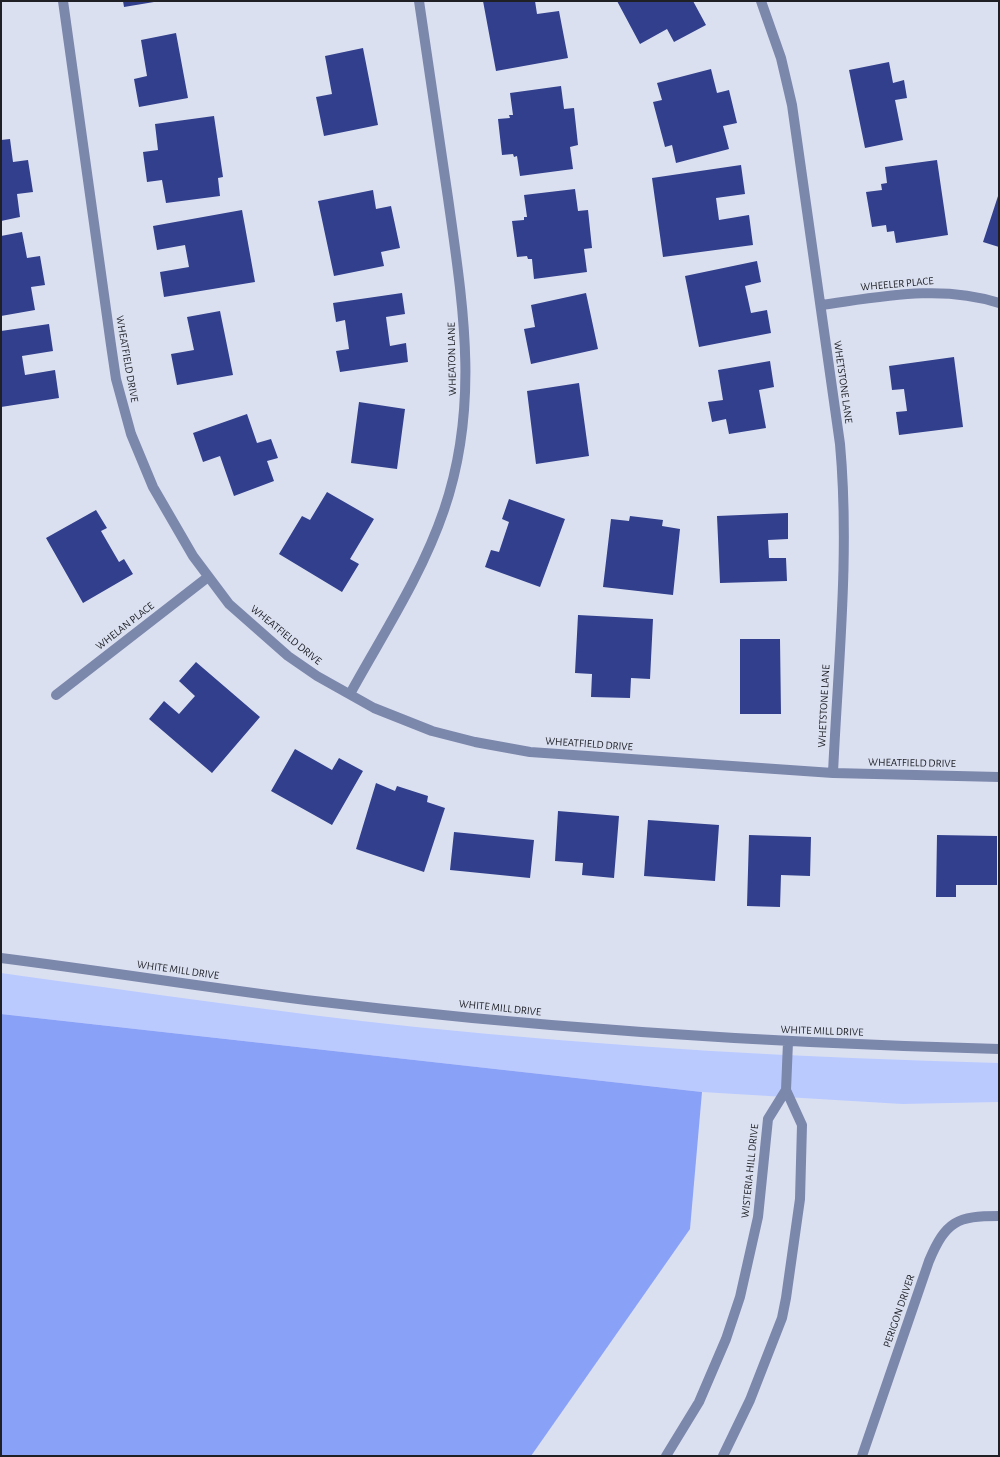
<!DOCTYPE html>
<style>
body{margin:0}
#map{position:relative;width:1000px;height:1457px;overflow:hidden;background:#dbe0f1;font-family:"Alegreya Sans",sans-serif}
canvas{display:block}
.frame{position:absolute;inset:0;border:2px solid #1e2026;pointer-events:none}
</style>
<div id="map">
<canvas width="1000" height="1457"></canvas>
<div class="frame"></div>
</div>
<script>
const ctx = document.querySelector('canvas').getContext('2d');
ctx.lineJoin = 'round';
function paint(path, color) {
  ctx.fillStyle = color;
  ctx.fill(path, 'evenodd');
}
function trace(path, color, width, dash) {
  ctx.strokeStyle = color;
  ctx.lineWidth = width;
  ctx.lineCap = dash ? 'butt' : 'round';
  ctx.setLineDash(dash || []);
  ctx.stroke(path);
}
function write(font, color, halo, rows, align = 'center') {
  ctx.font = font + ' "Alegreya Sans",sans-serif';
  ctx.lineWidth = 4;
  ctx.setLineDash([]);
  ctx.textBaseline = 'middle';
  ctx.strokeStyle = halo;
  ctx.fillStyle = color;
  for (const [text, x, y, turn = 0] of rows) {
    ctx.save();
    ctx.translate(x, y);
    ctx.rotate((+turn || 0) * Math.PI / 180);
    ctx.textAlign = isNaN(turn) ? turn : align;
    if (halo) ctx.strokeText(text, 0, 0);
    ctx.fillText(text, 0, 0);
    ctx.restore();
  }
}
paint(new Path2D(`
 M 1,973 C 139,992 277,1012 416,1027 C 610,1047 804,1058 999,1063 L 999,1102 L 902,1104 L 702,1092 L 1,1014 Z`), '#bacaff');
paint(new Path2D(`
 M 1,1014 L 702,1092 L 690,1229 L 531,1456 L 1,1456 Z`), '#8aa1f8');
paint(new Path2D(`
 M 123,1 L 154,1 L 154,2 L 124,7 Z
 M 483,1 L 535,1 L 537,14 L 559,11 L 568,58 L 496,71 Z
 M 617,1 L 693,1 L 706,25 L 674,42 L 667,29 L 640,44 Z
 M 176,33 L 188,98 L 139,107 L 134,79 L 147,76 L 141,40 Z
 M 363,48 L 378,125 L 324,136 L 316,97 L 332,94 L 325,56 Z
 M 889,62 L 893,83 L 904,80 L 907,98 L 895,100 L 903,140 L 865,148 L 849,70 Z
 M 711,69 L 717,93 L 729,90 L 737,123 L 723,126 L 729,149 L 676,163 L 672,145 L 665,147 L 653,102 L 662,100 L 657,83 Z
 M 561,86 L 564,109 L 574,108 L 578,145 L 570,147 L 573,169 L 520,176 L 517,156 L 514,157 L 513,154 L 502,155 L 498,119 L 510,118 L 509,115 L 513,115 L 510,93 Z
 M 214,116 L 223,177 L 218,178 L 220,196 L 166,203 L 162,180 L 147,182 L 143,152 L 158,150 L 155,124 Z
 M 10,139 L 13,162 L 28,160 L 33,192 L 17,194 L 20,217 L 1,221 L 1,140 Z
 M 937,160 L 948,235 L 896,243 L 894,231 L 887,232 L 886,225 L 872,227 L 866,192 L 882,190 L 881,184 L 887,183 L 885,167 Z
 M 741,165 L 745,194 L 716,198 L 719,220 L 749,215 L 753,245 L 663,257 L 652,178 Z
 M 575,189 L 578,211 L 588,210 L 592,248 L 584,249 L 587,272 L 534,279 L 532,259 L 528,259 L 527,256 L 517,257 L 512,221 L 524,220 L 524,217 L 527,217 L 524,195 Z
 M 373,190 L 376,209 L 391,206 L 400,248 L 381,252 L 384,266 L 334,276 L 318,201 Z
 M 999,193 L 999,247 L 983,242 Z
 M 242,210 L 255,282 L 164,297 L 160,272 L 189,267 L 185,245 L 157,250 L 153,226 Z
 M 22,232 L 27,258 L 40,256 L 45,285 L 31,287 L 35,310 L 1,316 L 1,236 Z
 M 757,261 L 761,282 L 745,286 L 751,313 L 767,310 L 771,333 L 699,347 L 685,276 Z
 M 402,293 L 405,314 L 386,317 L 390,346 L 406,343 L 408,362 L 340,372 L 336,351 L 349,349 L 345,320 L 336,322 L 333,303 Z
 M 586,293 L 598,349 L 531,364 L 524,329 L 535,327 L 531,305 Z
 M 220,311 L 233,375 L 177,385 L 171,354 L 194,350 L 187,317 Z
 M 49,324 L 53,351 L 22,356 L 25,375 L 55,370 L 59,398 L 1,407 L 1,331 Z
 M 954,357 L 963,427 L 899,435 L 896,412 L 907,411 L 904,389 L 892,390 L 889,366 Z
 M 770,361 L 774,387 L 759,390 L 766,428 L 729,434 L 726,419 L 712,422 L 708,402 L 723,400 L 718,370 Z
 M 579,383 L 589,456 L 536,464 L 527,391 Z
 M 359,402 L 405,409 L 397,469 L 351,463 Z
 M 247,414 L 257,443 L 271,439 L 278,458 L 267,461 L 274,481 L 234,496 L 220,456 L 203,462 L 193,433 Z
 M 327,492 L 374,519 L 350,559 L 359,564 L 342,592 L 279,554 L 302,516 L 310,520 Z
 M 509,499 L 565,519 L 540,587 L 485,567 L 491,550 L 499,552 L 509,522 L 502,519 Z
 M 96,510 L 107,528 L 101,531 L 119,562 L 124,559 L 133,574 L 83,603 L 46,538 Z
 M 788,513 L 788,539 L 768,540 L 769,558 L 786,558 L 787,581 L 720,583 L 717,516 Z
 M 630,516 L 663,520 L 662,526 L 680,529 L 673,595 L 603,587 L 611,519 L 629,521 Z
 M 578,615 L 653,619 L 650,679 L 631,678 L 630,698 L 591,697 L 592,674 L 575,673 Z
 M 740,639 L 780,639 L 781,714 L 740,714 Z
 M 196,662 L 260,717 L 212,773 L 149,719 L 164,701 L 179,714 L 195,696 L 179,681 Z
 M 295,749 L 332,770 L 339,758 L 363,771 L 332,825 L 271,791 Z
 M 376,783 L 395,791 L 397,786 L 428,796 L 427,802 L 445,808 L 424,872 L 356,849 Z
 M 558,811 L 619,816 L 614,878 L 582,875 L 583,863 L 555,861 Z
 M 648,820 L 719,825 L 715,881 L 644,876 Z
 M 454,832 L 534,840 L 530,878 L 450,870 Z
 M 749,835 L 811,837 L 810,876 L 781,875 L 780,907 L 747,906 Z
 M 937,835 L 997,836 L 997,885 L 956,885 L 956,897 L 936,897 Z`), '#313f8c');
trace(new Path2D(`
 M 63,1 L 111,345 L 116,379 L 131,434 L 153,487 L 193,556 L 229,604 L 288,656 L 317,676 L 374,708 L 432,731 L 475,742 L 530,752 L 833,773 L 999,777
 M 761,1 L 781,58 L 792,105 L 840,444 C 850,554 838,664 833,773
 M 821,305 C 880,297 941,284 999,303
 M 350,694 C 383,634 422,575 444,510 C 480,405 463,305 448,198 C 438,133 429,67 419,1
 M 56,695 L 208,577
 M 1,958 C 103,971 204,987 306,1000 C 536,1028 767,1043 999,1049
 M 786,1090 L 788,1042
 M 666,1456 L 699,1402 L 726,1339 L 740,1297 L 758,1217 L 768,1119 L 786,1090 L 802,1125 L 800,1199 L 786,1298 L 782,1318 L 750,1400 L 723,1456
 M 862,1456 L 929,1261 C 946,1221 957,1216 999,1216`), '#7c87ac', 10);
write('11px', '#1e2026', '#dbe0f1', [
 ["WHEELER PLACE",897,284,-5],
 ["WHEATFIELD DRIVE",127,359,80],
 ["WHEATON LANE",452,359,-91],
 ["WHETSTONE LANE",843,382,82],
 ["WHELAN PLACE",125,626,-38],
 ["WHEATFIELD DRIVE",286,635,39],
 ["WHETSTONE LANE",824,706,-87],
 ["WHEATFIELD DRIVE",589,744,4],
 ["WHEATFIELD DRIVE",912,763,1],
 ["WHITE MILL DRIVE",178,970,8],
 ["WHITE MILL DRIVE",500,1008,6],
 ["WHITE MILL DRIVE",822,1031,2],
 ["WISTERIA HILL DRIVE",750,1171,-84],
 ["PERIGON DRIVER",899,1311,-71]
]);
</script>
